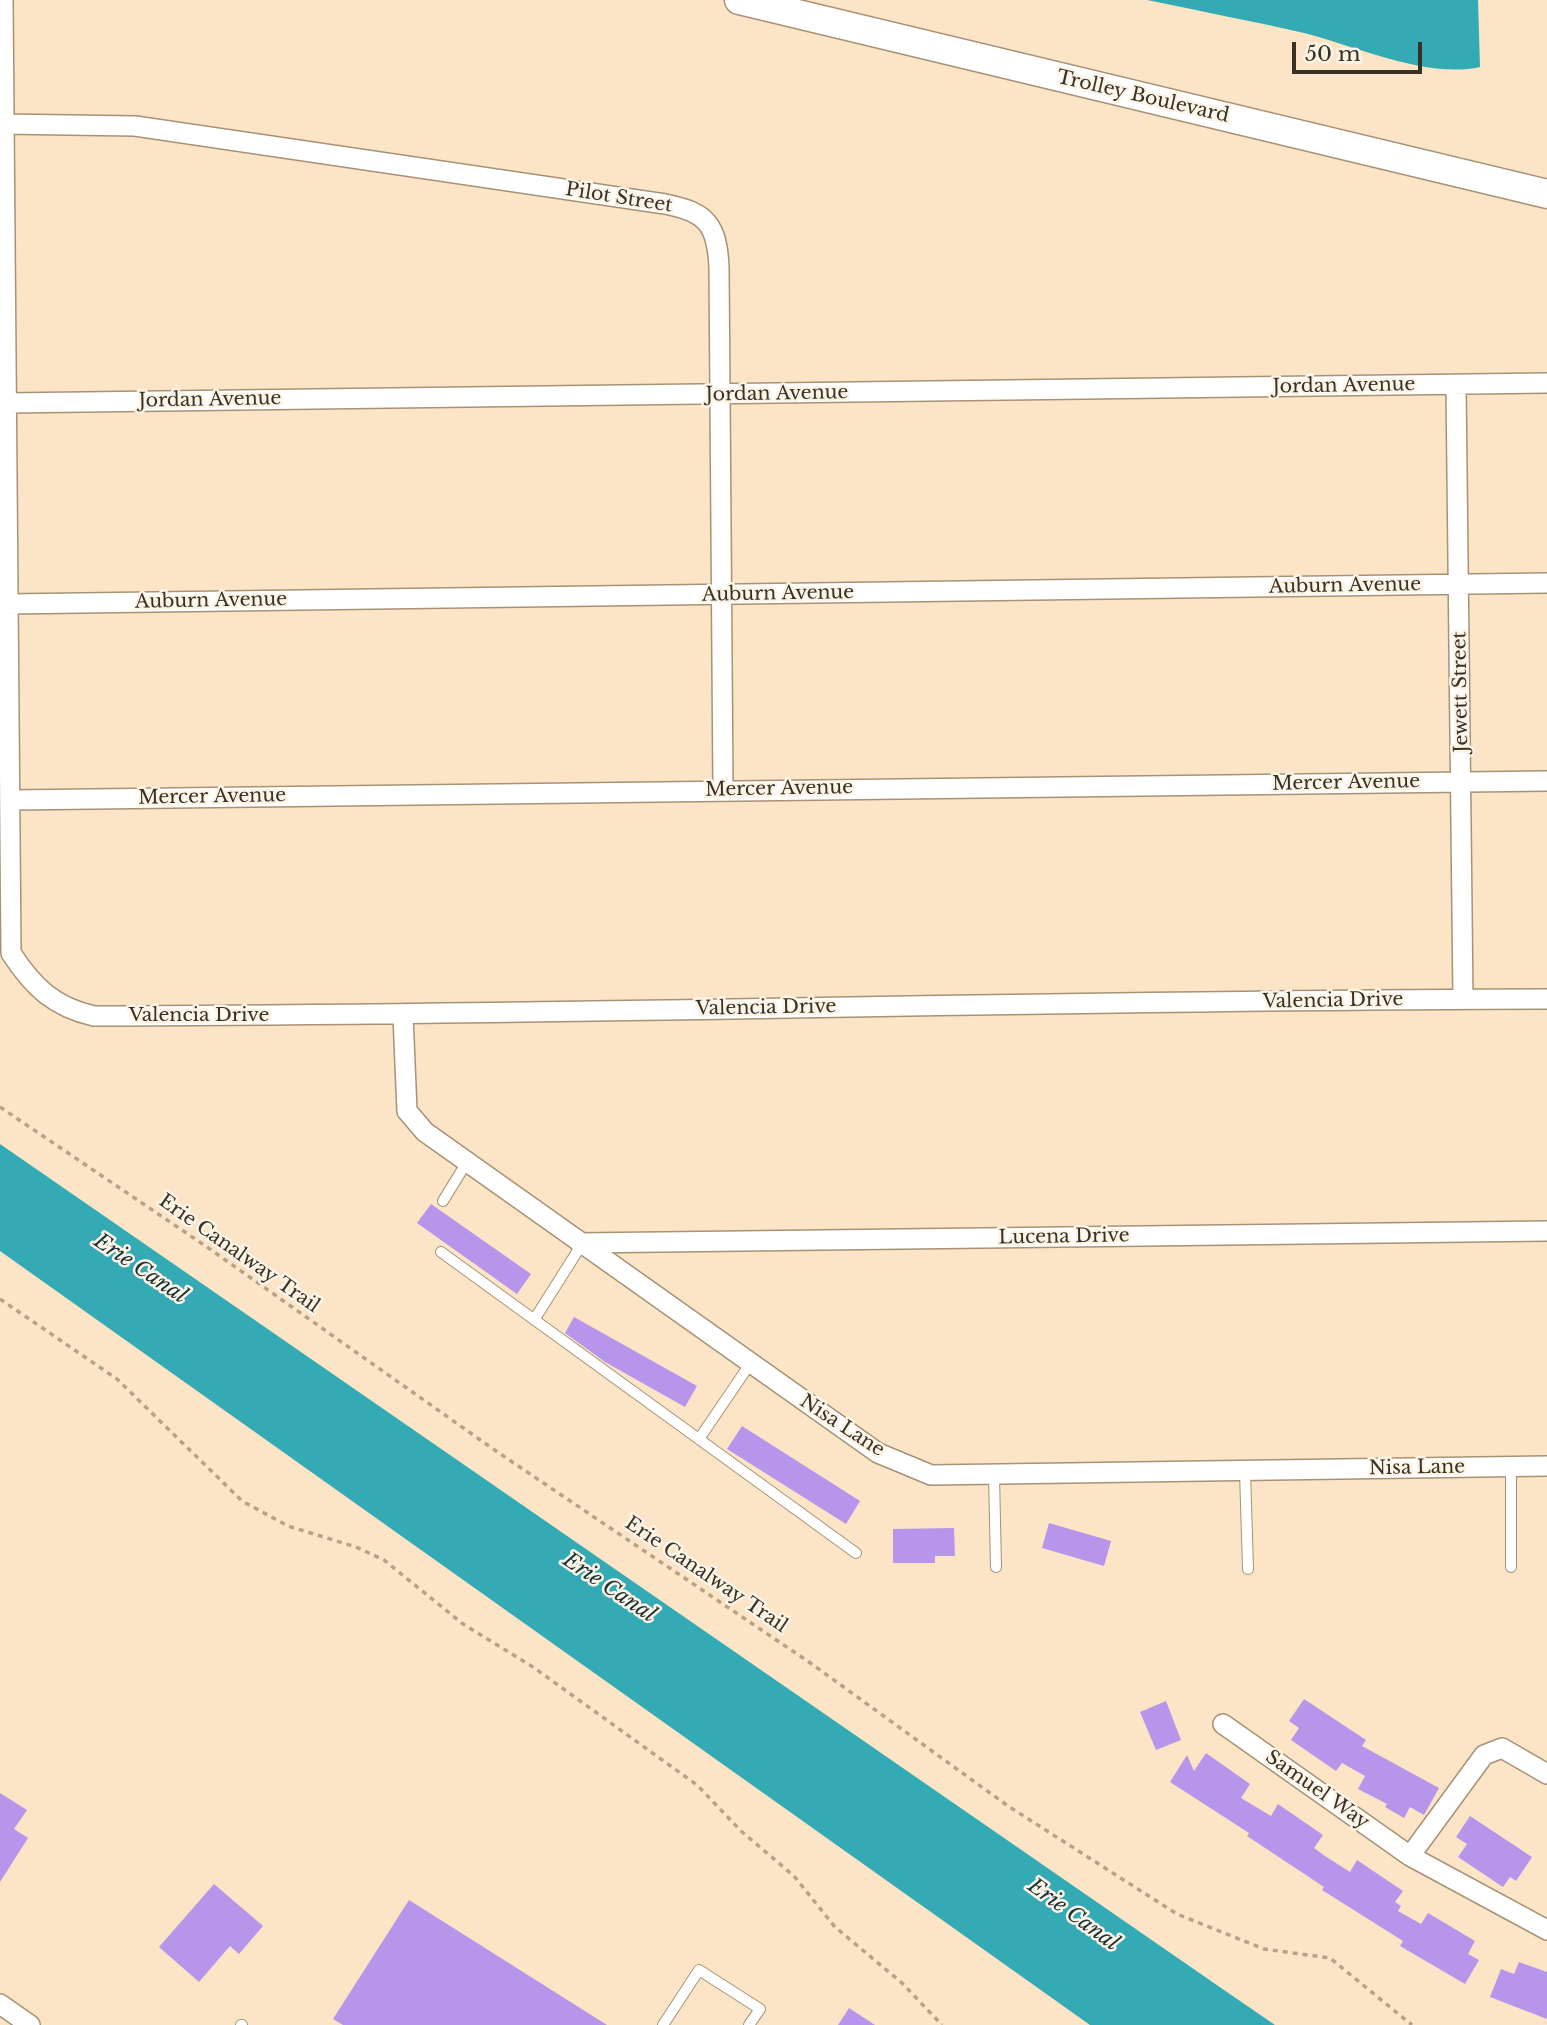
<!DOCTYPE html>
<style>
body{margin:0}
#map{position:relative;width:1547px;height:2025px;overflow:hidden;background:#fbe5c6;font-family:"Libre Baskerville",serif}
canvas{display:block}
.scale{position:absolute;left:1292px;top:42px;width:130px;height:32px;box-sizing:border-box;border:4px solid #3a3125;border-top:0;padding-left:9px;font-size:21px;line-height:24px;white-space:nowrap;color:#3a3125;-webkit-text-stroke:5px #fdf4e8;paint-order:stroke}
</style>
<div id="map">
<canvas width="1547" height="2025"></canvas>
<div class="scale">50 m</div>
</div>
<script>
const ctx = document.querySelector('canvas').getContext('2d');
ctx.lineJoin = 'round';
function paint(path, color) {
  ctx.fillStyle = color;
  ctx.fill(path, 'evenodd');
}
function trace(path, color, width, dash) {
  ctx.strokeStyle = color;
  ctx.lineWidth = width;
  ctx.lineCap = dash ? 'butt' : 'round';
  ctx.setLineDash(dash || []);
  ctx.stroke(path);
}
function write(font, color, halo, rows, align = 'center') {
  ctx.font = font + ' "Libre Baskerville",serif';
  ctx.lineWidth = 5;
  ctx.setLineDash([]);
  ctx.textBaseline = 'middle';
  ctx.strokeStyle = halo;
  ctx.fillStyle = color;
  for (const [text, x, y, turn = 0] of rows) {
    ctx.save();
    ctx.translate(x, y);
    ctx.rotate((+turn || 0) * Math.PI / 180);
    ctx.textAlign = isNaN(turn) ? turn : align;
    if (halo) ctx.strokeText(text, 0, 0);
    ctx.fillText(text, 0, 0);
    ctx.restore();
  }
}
paint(new Path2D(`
 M 1147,0 L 1478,0 L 1480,67 C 1427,79 1356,46 1304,33 C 1252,21 1199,11 1147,0 Z
 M 0,1144 L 1224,1990 L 1275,2025 L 1090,2025 L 0,1251 Z`), '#34aab4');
paint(new Path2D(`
 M 431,1204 L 531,1274 L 517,1294 L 417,1223 Z
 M 574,1317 L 697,1386 L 685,1407 L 605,1362 L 565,1333 Z
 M 742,1426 L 860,1501 L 846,1524 L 727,1449 Z
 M 1049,1523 L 1111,1541 L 1104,1566 L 1042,1548 Z
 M 954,1528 L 955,1556 L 935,1556 L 935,1563 L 893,1563 L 893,1529 Z
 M 1304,1699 L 1366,1740 L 1362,1746 L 1439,1788 L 1424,1815 L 1410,1807 L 1404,1818 L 1385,1807 L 1387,1804 L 1358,1789 L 1365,1776 L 1342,1763 L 1336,1771 L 1291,1740 L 1299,1728 L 1289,1721 Z
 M 1166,1701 L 1181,1740 L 1156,1750 L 1140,1712 Z
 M 1206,1753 L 1250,1784 L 1241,1798 L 1271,1816 L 1278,1804 L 1323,1835 L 1314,1848 L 1325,1856 L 1350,1872 L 1357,1860 L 1403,1891 L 1395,1902 L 1401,1906 L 1398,1911 L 1421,1924 L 1428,1913 L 1475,1941 L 1468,1954 L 1479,1960 L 1465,1984 L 1400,1946 L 1403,1941 L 1322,1890 L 1324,1887 L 1247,1836 L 1249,1833 L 1170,1782 L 1187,1755 L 1194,1771 Z
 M 0,1793 L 27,1810 L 14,1829 L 28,1838 L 0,1882 Z
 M 1470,1816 L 1532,1857 L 1516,1881 L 1510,1877 L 1503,1887 L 1458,1857 L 1467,1844 L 1456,1837 Z
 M 214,1884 L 263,1926 L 239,1954 L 230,1946 L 199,1982 L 159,1947 Z
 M 409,1900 L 607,2025 L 343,2025 L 333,2019 Z
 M 1519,1962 L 1547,1972 L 1547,2019 L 1490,1997 L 1501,1969 L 1514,1974 Z
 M 849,2008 L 875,2025 L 838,2025 Z`), '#b795eb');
const lane = new Path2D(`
 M 443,1201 L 467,1162
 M 441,1252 L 856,1553
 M 534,1320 L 582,1244
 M 699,1439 L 750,1364
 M 1245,1471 L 1248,1569
 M 994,1475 L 996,1567
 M 1511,1567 L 1511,1467
 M 241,2025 L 242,2025
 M 663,2025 L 699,1970 L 760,2009 L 749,2025`);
const street = new Path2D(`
 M 3,0 L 11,953 C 33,987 54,1007 94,1016 C 578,1015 1063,1000 1547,999
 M 2,124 L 135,126 L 665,204 C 707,212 717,225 719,267 L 723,789
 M 1456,384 L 1463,999
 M 7,403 L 1547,383
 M 8,604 L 1547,583
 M 12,800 L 1547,781
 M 403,1015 L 407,1111 L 425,1132 L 878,1453 L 931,1475 L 1547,1466
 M 580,1243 L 1547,1231
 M 1223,1724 L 1410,1856
 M 1547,1774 L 1502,1748 L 1484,1755 L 1410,1856 L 1547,1930
 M 0,2004 L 30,2025`);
const secondary = new Path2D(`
 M 739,0 L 1547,194`);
trace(lane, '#a79276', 12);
trace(street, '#a79276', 22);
trace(secondary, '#a79276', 31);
trace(new Path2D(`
 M 0,1107 L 207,1247 L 496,1451 L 809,1662 L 1008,1806 L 1177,1914 L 1264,1949 L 1330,1958 L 1412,2025
 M 0,1299 L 117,1379 L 242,1501 L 288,1526 L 356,1547 L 384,1560 L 463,1624 L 533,1667 L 697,1785 L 741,1831 L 794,1876 L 835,1927 L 902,1983 L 942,2025`), '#b4a28a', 3.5, [5, 5]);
trace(lane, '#fff', 10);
trace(street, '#fff', 19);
trace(secondary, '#fff', 28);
write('19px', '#3a3125', '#fdf4e8', [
 ["Trolley Boulevard",1143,97,13],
 ["Pilot Street",619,198,9],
 ["Jordan Avenue",1344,386,-1],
 ["Jordan Avenue",777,394,-1],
 ["Jordan Avenue",210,400,-1],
 ["Auburn Avenue",1345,586,-1],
 ["Auburn Avenue",778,594,-1],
 ["Auburn Avenue",211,601,-1],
 ["Jewett Street",1461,692,-91],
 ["Mercer Avenue",1346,783,-1],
 ["Mercer Avenue",779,789,-1],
 ["Mercer Avenue",212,797,-1],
 ["Valencia Drive",1333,1001,-1],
 ["Valencia Drive",766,1008,-1],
 ["Valencia Drive",199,1016],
 ["Lucena Drive",1064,1237,-1],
 ["Erie Canalway Trail",239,1254,35],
 ["Nisa Lane",842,1426,33],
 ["Nisa Lane",1417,1468,-1],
 ["Erie Canalway Trail",706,1575,34],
 ["Samuel Way",1317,1790,35]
]);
write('italic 21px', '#183134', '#fdf4e8', [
 ["Erie Canal",140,1269,34],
 ["Erie Canal",609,1588,34],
 ["Erie Canal",1073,1915,36]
]);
</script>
